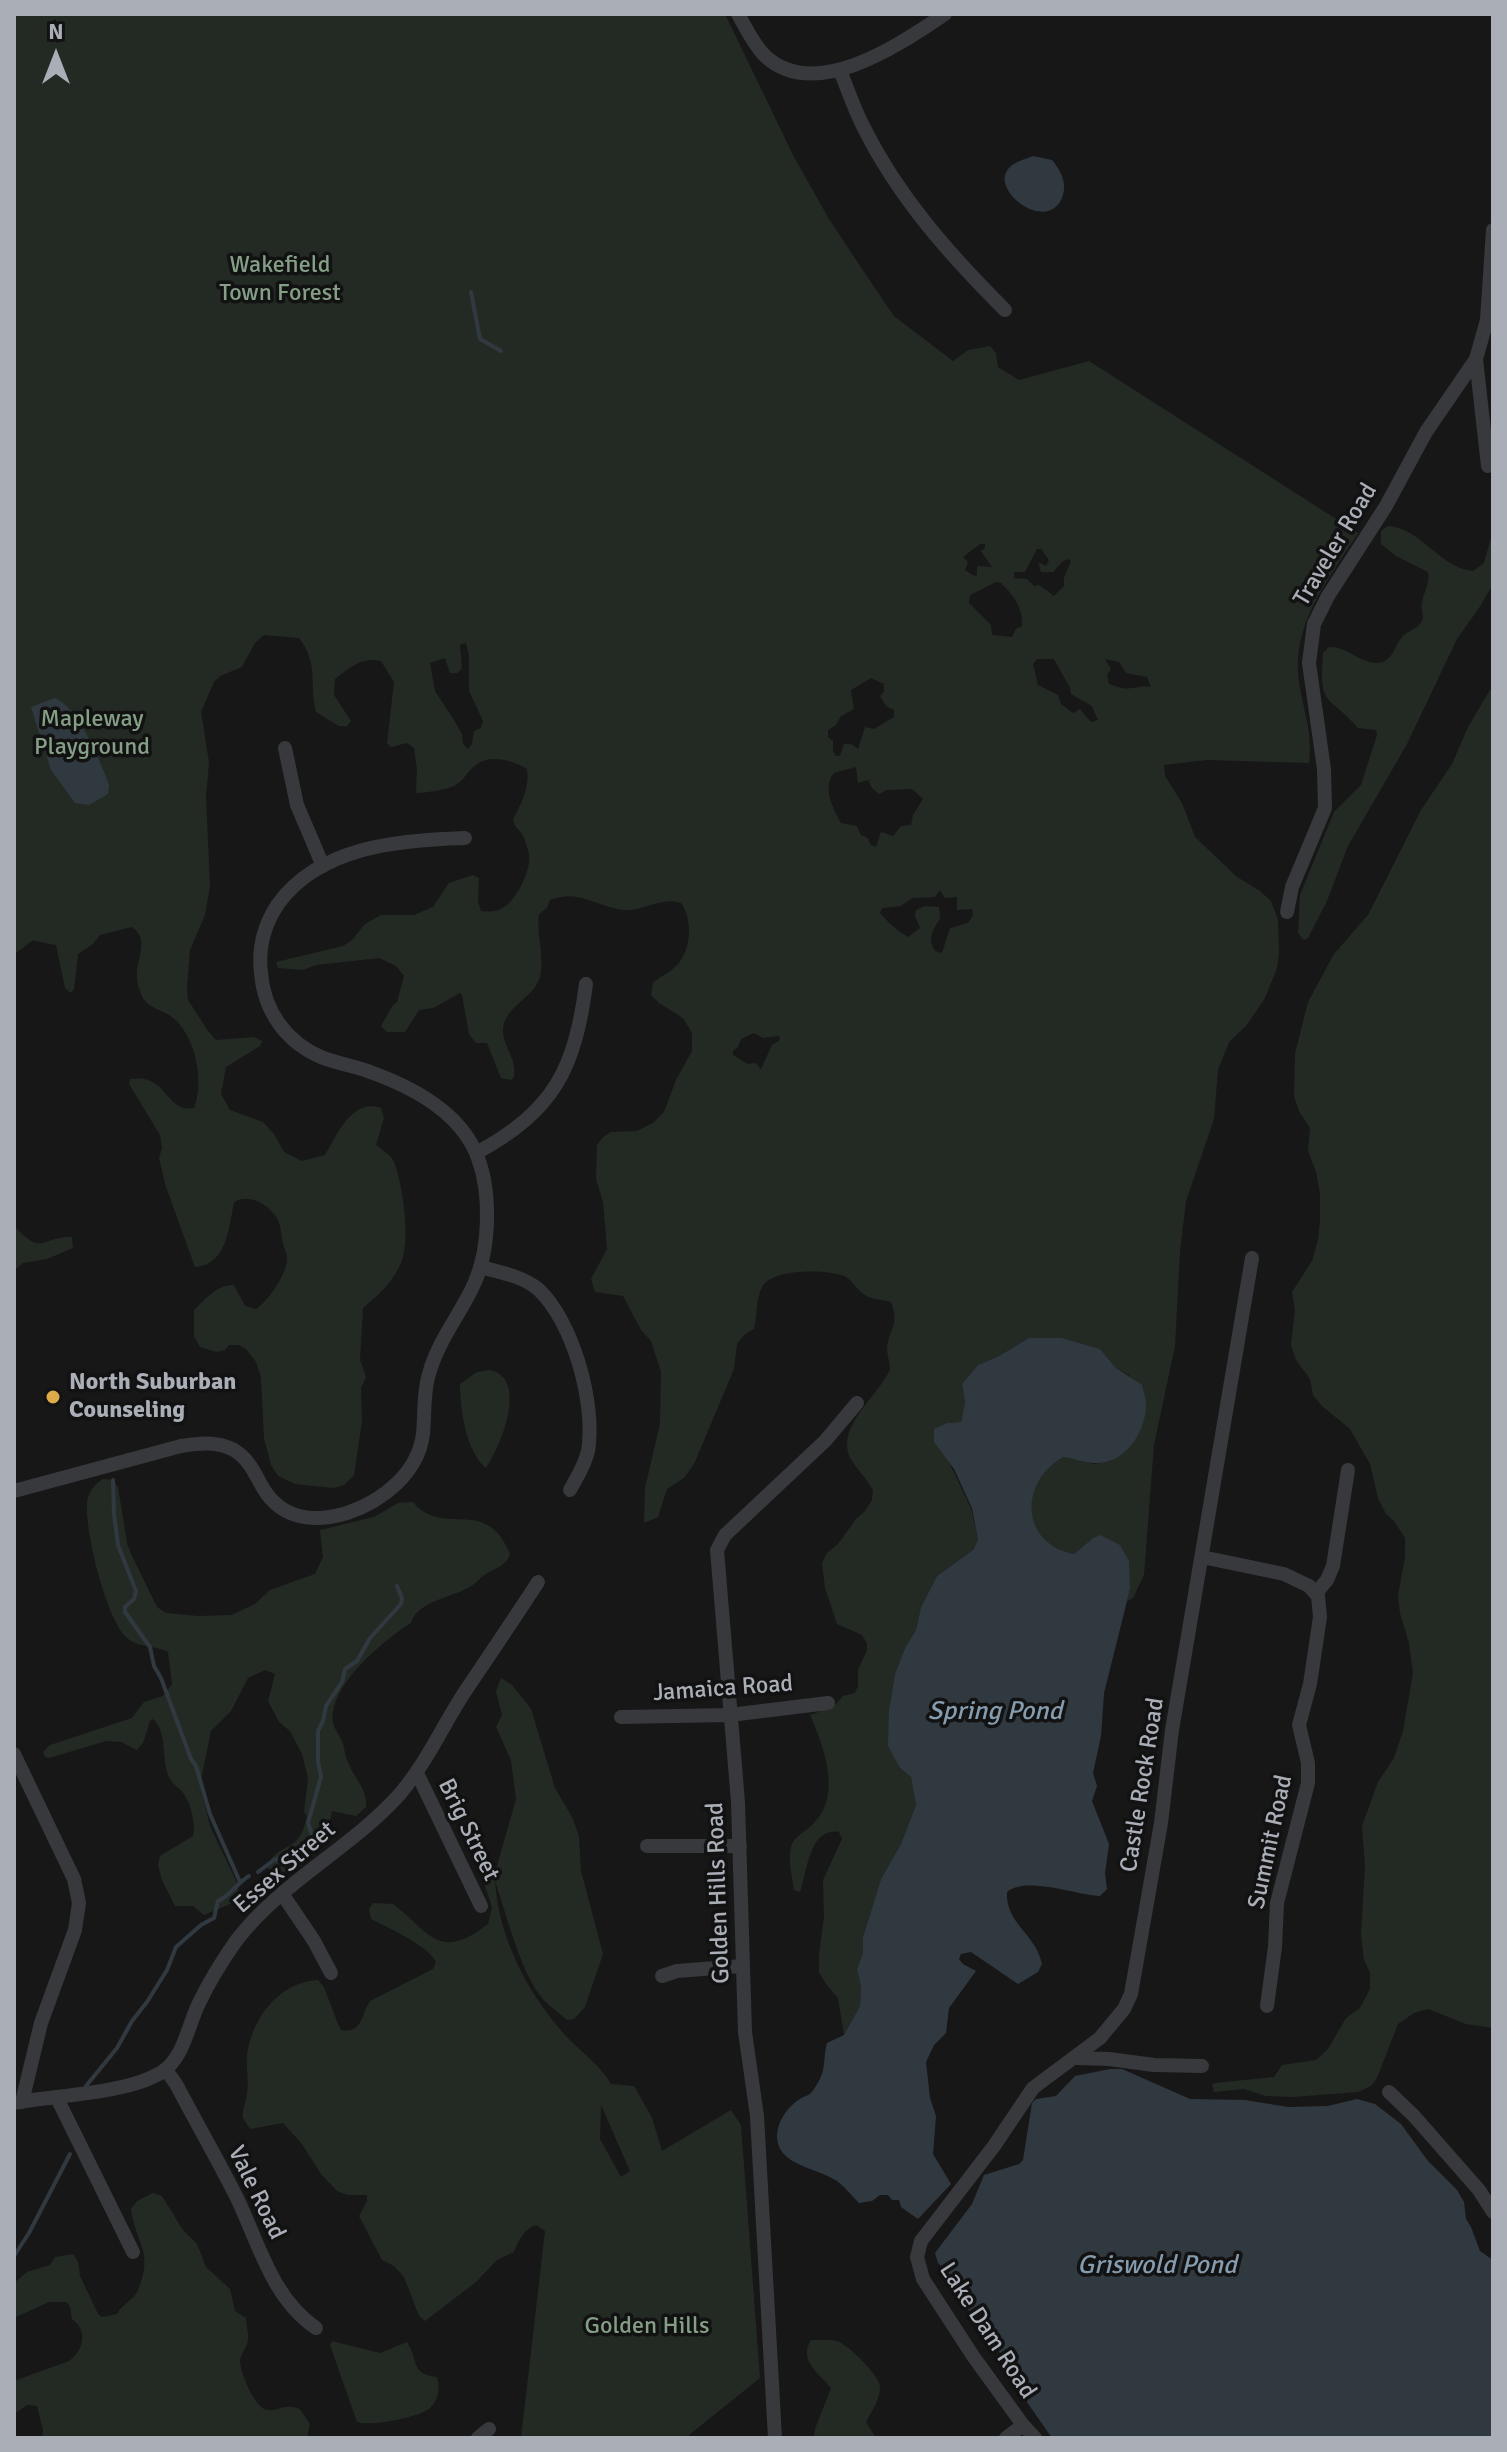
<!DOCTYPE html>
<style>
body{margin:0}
#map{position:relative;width:1507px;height:2452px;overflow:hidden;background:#171718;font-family:Signika,sans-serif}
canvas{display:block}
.frame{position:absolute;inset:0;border:16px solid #aaaeb7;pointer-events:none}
.north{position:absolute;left:16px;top:16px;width:80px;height:80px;-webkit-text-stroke:6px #121213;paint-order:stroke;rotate:0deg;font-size:22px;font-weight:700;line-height:32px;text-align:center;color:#aaaeb7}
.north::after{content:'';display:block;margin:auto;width:28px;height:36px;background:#aaaeb7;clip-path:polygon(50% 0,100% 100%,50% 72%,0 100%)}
</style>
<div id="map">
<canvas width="1507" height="2452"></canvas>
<div class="frame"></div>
<div class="north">N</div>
</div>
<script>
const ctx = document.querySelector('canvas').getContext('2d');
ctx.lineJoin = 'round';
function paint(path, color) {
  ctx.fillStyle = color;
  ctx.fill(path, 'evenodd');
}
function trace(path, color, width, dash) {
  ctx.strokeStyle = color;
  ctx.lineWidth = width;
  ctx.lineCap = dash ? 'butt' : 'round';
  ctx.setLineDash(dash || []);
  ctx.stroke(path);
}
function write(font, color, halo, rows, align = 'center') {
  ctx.font = font + ' Signika,sans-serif';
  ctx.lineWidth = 7;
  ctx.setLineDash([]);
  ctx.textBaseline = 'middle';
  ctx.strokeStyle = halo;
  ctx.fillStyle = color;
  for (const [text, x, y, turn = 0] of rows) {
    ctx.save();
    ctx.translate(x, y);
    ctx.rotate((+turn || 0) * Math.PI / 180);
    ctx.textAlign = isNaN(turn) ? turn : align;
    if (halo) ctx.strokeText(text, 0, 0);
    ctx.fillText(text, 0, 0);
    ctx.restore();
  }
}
paint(new Path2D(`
 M 14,14 L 725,14 L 794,157 L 829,219 L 862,269 L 894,316 L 953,361 L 968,350 L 990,346 L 996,353 L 998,367 L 1019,380 L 1089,361 L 1358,533 C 1332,575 1295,618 1298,672 C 1300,702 1314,732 1309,763 L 1207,760 L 1164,765 L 1165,776 L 1182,803 L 1195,837 L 1237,877 L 1260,891 L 1271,901 L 1278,920 L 1279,954 L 1277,968 L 1265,998 L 1246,1026 L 1229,1042 L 1218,1070 L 1214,1119 L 1186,1201 L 1180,1251 L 1175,1346 L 1154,1445 L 1144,1575 L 1133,1598 L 1127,1601 L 1130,1589 L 1093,1538 L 1074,1554 C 1020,1542 1018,1483 1063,1456 L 1094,1464 L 1111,1461 L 1130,1376 L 1116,1368 L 1100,1349 L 1062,1338 L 1029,1338 L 999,1356 L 978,1365 L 962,1384 L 965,1403 L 961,1422 L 947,1423 L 946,1456 L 971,1508 L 978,1540 L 973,1550 L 937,1576 L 921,1607 L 916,1630 L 905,1648 L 895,1674 L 889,1710 L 900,1768 L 911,1777 L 916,1805 L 901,1844 L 881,1879 L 863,1937 L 863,1953 L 857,1969 L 861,1987 L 860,2006 L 844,2035 L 838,1998 L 826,1984 L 819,1972 L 819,1955 L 824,1917 L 823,1880 L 842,1839 L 839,1832 C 809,1827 807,1873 800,1892 L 794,1890 C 792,1877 788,1860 791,1847 C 794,1836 804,1833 812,1825 C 843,1797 824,1747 810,1715 L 833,1707 L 843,1696 L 855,1693 L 858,1686 L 858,1670 L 867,1650 L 867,1643 L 862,1635 L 837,1624 L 825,1588 L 822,1563 L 827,1553 L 838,1544 L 856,1519 L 865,1511 L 872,1500 L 873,1490 C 867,1479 857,1470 851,1459 C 834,1427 880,1395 890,1369 C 890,1362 887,1355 887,1349 C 889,1327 900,1326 891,1302 C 880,1299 871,1300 862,1293 C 855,1287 851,1279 844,1276 C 828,1269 771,1268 762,1287 C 756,1299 757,1316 754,1329 L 745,1334 L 737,1344 L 734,1369 L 694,1464 L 684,1478 L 667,1489 L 658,1517 L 644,1523 L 645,1488 L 660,1424 L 661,1372 L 651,1341 L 641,1330 L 623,1296 L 595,1292 L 591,1279 L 607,1249 L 603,1202 L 596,1179 L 597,1145 L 603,1137 L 611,1132 L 637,1131 L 653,1123 L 664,1112 L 676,1080 L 692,1051 L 692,1033 L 683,1018 L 659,1003 L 651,995 L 653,983 C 659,977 667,974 674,968 C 691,954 694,921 681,903 C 661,896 644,911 625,910 C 598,908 579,888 550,900 L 547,908 L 539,914 C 536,935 545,957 540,977 C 534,998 505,1006 503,1029 C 502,1046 517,1057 514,1077 L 511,1080 L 501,1078 L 487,1043 L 476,1043 L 469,1034 L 462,995 L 460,993 L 433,1008 L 419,1010 L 405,1032 L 387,1032 L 381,1026 L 393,1005 L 397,1002 L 404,976 L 396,966 L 379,958 L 316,965 L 303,970 L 278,968 L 276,962 L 343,946 L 352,940 L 365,924 L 381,915 L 414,915 L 433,907 L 449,883 L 473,875 L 479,878 L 478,901 L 481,911 C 488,912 494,912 501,909 C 515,903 532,870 529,854 C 528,850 525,839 523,836 C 519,828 515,829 513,820 C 521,803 530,788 527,769 C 514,761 491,754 477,764 C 468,770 464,781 454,786 C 445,790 425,793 416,793 L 417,769 L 414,748 L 407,743 L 391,747 L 387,743 L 394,682 L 381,661 C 361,657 351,667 335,679 L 334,695 L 351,721 L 347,726 L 339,726 L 316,712 C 309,683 319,663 299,638 L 264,635 L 255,643 L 242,667 L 220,676 L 214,682 L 201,712 L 209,762 L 206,797 L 210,886 L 205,915 L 190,950 L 187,987 L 188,1000 L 208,1031 L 216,1040 L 254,1037 L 262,1041 L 260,1046 L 226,1067 L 221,1094 L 230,1110 L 263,1122 L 274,1134 L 284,1152 L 302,1161 L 325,1155 C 337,1136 351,1098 381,1108 L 384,1118 L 376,1145 C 382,1150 391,1155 394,1162 C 403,1185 410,1237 402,1260 C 394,1281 380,1294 363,1308 L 360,1360 L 366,1377 L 361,1388 L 362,1421 L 354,1475 L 344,1485 L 334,1488 L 295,1484 L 278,1476 L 271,1465 L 264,1438 L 261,1377 L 256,1362 L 246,1349 L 239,1345 L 229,1345 L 225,1350 L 216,1352 L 200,1347 L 194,1336 L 194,1310 C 206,1299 216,1285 234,1285 L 245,1306 L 256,1309 C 269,1300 284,1278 287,1261 C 288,1255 284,1249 283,1243 C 281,1235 281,1225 277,1218 C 268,1204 249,1193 234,1202 C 229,1227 227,1265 195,1267 L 166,1187 L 159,1158 L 162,1148 L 160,1135 L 129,1084 L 130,1079 C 169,1073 164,1113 194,1108 C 205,1082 195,1034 172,1017 C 162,1009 148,1009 142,996 C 139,990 136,980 137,972 C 138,955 149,940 132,927 L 100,935 L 93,944 L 78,954 L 74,989 L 71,993 L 65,988 L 56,945 C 22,939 41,937 14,954 ZM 980,544 L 985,544 L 985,548 L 981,551 L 992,567 L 977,566 L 977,575 L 974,576 L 965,570 L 968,562 L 963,557 ZM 1037,549 L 1041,549 L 1049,560 L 1046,566 L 1038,562 L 1041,572 L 1053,572 L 1063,561 L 1069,559 L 1071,561 L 1064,578 L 1064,586 L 1054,596 L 1039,585 L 1034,586 L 1027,579 L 1014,578 L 1014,572 L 1025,572 ZM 996,582 L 1001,583 C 1014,596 1023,608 1022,626 L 1016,629 L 1012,637 L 992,635 L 991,625 L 969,603 L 970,595 ZM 466,643 L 469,656 L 469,691 L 483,721 L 481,728 L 474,731 L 472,744 L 468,749 L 463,744 L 462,734 L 454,720 L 435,691 L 430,663 L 445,658 L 450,673 L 457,673 L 462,669 L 460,645 ZM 1037,659 L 1054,659 L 1070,688 L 1071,694 L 1092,706 L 1098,720 L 1091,722 L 1080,709 L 1073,713 L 1061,704 L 1058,695 L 1038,685 L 1033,664 ZM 1105,659 L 1119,662 L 1126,673 L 1147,677 L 1151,687 C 1142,684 1132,690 1121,688 C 1117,687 1113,685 1109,684 L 1107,675 L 1111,669 ZM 871,678 L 884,684 L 884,691 L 880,696 L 886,706 L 894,710 L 894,717 L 874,729 L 865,727 L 858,749 L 851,744 L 844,744 L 840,756 L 836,756 L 833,751 L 833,741 L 828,737 L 828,730 L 836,725 L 841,716 L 854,709 L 851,690 ZM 856,767 L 858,783 L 868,780 L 872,788 L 879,794 L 887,790 L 912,789 L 923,799 L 913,815 L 911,825 L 901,826 L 893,836 L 881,832 L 876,847 L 870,844 L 868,838 L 861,835 L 857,826 L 841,823 C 833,808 822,788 834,773 ZM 940,890 L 945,898 L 957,897 L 957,910 L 972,909 L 973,915 L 968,923 L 950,928 L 942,953 L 935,951 C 927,939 933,929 940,919 L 939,907 L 925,906 L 916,910 L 915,916 L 920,928 L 908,937 C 896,930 888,922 880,913 L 882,908 L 901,906 L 912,898 L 935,897 ZM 754,1033 L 763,1038 L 779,1036 L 780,1040 L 772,1045 L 761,1069 L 756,1063 L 748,1064 L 733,1055 L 733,1051 L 738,1047 L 741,1039 Z
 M 1388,526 C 1422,528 1439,568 1473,571 L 1484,563 L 1493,530 L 1493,584 L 1481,605 L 1457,639 L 1407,744 L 1348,846 L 1327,901 L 1308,938 L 1304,940 L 1298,933 L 1300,895 L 1334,812 L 1361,785 L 1377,735 L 1376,730 L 1358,728 C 1327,692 1319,709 1323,653 L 1329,647 C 1347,646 1359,663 1377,663 C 1392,663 1394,647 1402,637 C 1407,631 1418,629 1422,621 C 1425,615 1420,609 1422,603 C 1424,591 1430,584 1428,572 L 1396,556 L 1381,544 L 1381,531 Z
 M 1493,685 L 1493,2028 L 1466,2024 L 1428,2009 L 1414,2013 L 1398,2024 L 1377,2078 L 1371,2086 L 1358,2092 L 1293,2097 L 1266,2096 L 1244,2089 L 1214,2092 L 1212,2085 L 1215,2083 L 1274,2077 L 1282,2065 L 1316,2060 L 1328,2049 L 1346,2018 L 1360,2008 L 1370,1989 L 1370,1973 L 1364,1960 L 1361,1935 L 1365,1866 L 1362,1826 L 1378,1782 L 1394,1758 L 1403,1731 L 1413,1673 L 1409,1643 L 1400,1613 L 1398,1595 L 1405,1557 L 1405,1538 L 1394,1521 L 1386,1514 L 1378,1498 L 1370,1464 L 1350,1429 L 1322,1406 L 1313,1395 L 1310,1379 L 1296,1360 L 1291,1345 L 1295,1309 L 1292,1292 L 1312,1261 L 1318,1240 L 1320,1221 L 1320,1193 L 1316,1172 L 1308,1151 L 1310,1128 L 1299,1111 L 1294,1096 L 1295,1054 L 1308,1002 L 1334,954 L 1368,915 L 1421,810 L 1452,764 L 1468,727 Z
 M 14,1226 C 44,1257 39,1237 72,1237 L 73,1248 L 47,1259 L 23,1263 L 14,1271 Z
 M 489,1370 C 530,1377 500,1448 486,1468 C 466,1452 460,1408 460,1384 L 477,1372 Z
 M 103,1479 L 113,1480 L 118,1487 L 127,1543 L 132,1556 L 157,1607 L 166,1613 L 198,1616 L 231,1615 L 255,1604 L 270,1590 L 315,1574 L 323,1557 L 320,1530 L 374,1517 L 398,1503 L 413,1502 C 443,1539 486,1494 510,1554 C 507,1565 496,1568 486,1574 C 480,1577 477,1583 471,1586 C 453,1598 418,1600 411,1623 C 384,1640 328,1686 333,1722 C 334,1729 341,1737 343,1744 C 345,1750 345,1757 348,1762 C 354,1778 368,1790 366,1807 L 356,1816 L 332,1811 C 326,1846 308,1865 278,1881 L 273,1881 L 267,1866 C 280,1840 299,1856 307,1816 L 304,1812 L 308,1778 L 302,1754 L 290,1731 L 279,1722 L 268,1701 L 275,1674 L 265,1670 L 248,1678 L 231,1711 L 211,1731 L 200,1785 L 210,1826 L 238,1885 L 238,1893 L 235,1902 L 204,1915 L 193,1906 L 175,1906 L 162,1880 L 158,1865 L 160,1856 L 193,1836 C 196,1823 191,1804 183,1793 C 180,1788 173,1785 170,1779 C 160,1761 169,1734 153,1719 L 150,1721 L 143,1743 L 137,1750 L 121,1742 L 106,1741 L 49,1758 L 45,1757 L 43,1752 L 50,1745 L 132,1718 L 144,1702 L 163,1696 L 172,1684 L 168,1652 C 155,1645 139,1648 127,1638 C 106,1619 85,1532 87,1503 C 88,1493 94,1484 103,1479 Z
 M 501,1678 L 512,1685 L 531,1709 L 555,1788 L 572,1817 L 579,1836 L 581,1871 L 603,1954 L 585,2007 L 574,2019 L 567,2020 C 558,2012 546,2004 539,1994 C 520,1969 505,1910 495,1881 C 499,1939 527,1992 565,2035 C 580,2051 600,2065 611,2084 L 634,2086 L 652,2118 L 662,2151 L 731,2110 L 741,2125 L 760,2378 L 689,2435 L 689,2438 L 521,2438 L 545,2231 L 536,2225 C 524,2229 518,2241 514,2252 L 497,2260 L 476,2282 L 425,2321 L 419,2316 L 404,2277 L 394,2266 L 382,2260 L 359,2216 L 367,2201 L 367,2195 L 347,2195 L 337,2191 L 321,2174 L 302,2144 L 283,2123 L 250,2129 L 243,2118 C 242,2109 246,2102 247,2094 C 249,2081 246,2068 247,2056 C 251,2019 279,1982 318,1980 L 324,1987 L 338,2024 L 341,2030 C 363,2034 361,2014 370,2001 L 433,1969 L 436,1962 C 430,1947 387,1927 371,1919 L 369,1909 L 373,1903 L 393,1904 C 429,1931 438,1963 488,1924 L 492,1907 L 480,1871 L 485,1866 L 491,1867 L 495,1873 L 516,1799 L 511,1760 L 496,1727 L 502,1715 L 496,1691 ZM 601,2105 L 630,2171 L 621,2177 L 600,2139 Z
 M 153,2193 L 162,2196 L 183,2230 L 197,2244 L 206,2267 L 230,2289 L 235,2311 L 246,2318 C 246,2327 250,2335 247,2344 C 245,2350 240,2355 240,2362 C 241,2373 255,2410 268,2410 C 281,2411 283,2403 300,2409 L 310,2424 L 307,2438 L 42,2438 L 43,2430 L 37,2406 L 27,2405 L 14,2414 L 14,2381 L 69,2361 C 84,2351 88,2330 72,2319 L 70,2306 L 66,2302 L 49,2302 L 14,2318 L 14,2283 L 27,2272 L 50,2265 L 55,2257 L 73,2254 L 78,2262 L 80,2276 L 98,2314 L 102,2317 L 117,2314 C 122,2304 134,2300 138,2290 C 154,2251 136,2245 131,2209 L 137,2201 Z
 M 811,2340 C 819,2340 829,2339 837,2341 C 848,2345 879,2374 880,2387 C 880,2399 872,2411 866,2422 L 876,2438 L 814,2438 L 815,2429 L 831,2388 C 819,2373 798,2361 811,2340 Z
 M 332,2341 L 380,2353 L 407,2342 C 419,2361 410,2374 437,2377 C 440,2388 439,2398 431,2407 C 423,2417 369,2427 357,2422 L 330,2345 Z`), '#232a24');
paint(new Path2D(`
 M 1033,156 L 1052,160 C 1060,170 1067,181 1063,195 C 1050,237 986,189 1010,167 C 1016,161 1026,159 1033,156 Z
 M 55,698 C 78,707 101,762 109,785 L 108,794 L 89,805 L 75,803 L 51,770 L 31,707 Z
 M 1029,1338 L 1062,1338 L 1100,1349 L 1116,1368 L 1142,1385 C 1143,1391 1146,1398 1146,1404 C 1146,1432 1125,1465 1094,1463 C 1084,1463 1073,1458 1063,1457 C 1019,1482 1020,1543 1074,1554 L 1093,1538 L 1100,1535 L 1120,1545 L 1129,1561 L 1130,1589 L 1104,1693 L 1101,1736 L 1093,1773 L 1097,1786 L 1092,1801 L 1109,1844 L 1105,1873 L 1107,1889 L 1100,1896 C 1075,1895 1027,1876 1007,1892 C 1005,1923 1036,1934 1042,1964 L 1038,1972 L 1018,1984 L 971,1952 L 961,1954 L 959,1959 L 963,1964 L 976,1971 L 949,2008 L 946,2033 L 934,2045 L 926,2062 L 930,2098 L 936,2116 L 933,2154 L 951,2184 L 918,2219 L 901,2207 L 899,2200 L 892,2200 L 888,2195 L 880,2195 L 872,2201 L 859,2203 C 852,2196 845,2187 837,2181 C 823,2172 805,2169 791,2160 C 766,2144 778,2113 800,2099 C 806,2095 810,2096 814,2089 C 828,2069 822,2062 827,2043 L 844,2035 L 860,2006 L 861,1987 L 857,1969 L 863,1953 L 863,1937 L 881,1879 L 901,1844 L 916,1805 L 911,1777 L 900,1768 L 888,1746 L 889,1710 L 895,1674 L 905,1648 L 916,1630 L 921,1607 L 937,1576 L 973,1550 L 978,1540 L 972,1508 L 954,1469 L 934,1442 L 934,1429 L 947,1423 L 961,1422 L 965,1403 L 962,1384 L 978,1365 L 999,1356 Z
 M 1110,2069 L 1122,2069 L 1190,2099 L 1245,2100 L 1288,2107 L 1328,2106 L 1357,2099 L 1375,2104 L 1401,2124 L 1428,2161 L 1457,2190 L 1464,2202 L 1466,2219 L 1471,2227 L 1480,2251 L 1493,2260 L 1493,2438 L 1052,2438 L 1020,2392 L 1005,2359 L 977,2325 L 947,2272 L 938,2263 L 935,2253 L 972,2204 L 984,2175 L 1019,2164 L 1023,2160 L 1032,2103 L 1036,2099 L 1056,2096 L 1075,2076 Z`), '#313940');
trace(new Path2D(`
 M 471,292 L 480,339 L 501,351
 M 113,1480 L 114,1514 L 118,1545 L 136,1591 L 134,1599 L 125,1607 L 125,1612 L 150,1647 L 154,1666 L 161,1678 L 191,1759 L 196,1766 L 210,1814 L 240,1882
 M 258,1872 L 274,1860 L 304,1849 L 314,1841 L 308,1823 L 321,1777 L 318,1761 L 318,1731 L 323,1721 L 326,1706 L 342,1682 L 345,1669 L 357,1661 L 370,1638 L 401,1604 L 402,1598 L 397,1586
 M 86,2086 L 117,2048 L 132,2021 L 147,2002 L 167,1970 L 176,1947 L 201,1925 L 214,1918 L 218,1901 C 231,1895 237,1883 249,1876
 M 14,2256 L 29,2233 L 70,2154`), '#313940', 4);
trace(new Path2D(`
 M 738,14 C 746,28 753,44 765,56 C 816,103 900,44 945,14
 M 840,70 C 847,88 854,108 863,126 C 898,197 950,255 1005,310
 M 1476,359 L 1488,466
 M 285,748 L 297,805 L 323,866
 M 1287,912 L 1292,887 L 1325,808 L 1324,769 L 1309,663 L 1314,624 L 1328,596 L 1386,506 L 1426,432 L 1476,359 L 1487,320 L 1493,230
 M 476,1153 C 554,1112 575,1068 586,984
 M 480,1267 C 500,1272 522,1276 538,1289 C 573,1321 596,1404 588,1451 C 585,1465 577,1477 570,1490
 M 14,1491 L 181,1446 C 199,1443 217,1441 234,1450 C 249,1459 255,1474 263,1488 C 282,1520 315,1523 347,1513 C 383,1501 418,1473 423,1434 C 425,1414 423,1393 429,1374 C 438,1340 461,1314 475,1282 C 490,1247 491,1193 478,1158 C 462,1114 414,1088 373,1073 C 356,1066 338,1064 321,1057 C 286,1042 264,1011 261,973 C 258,949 264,925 278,904 C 320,846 400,840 465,838
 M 1202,1557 L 1284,1574 L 1309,1586 L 1318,1596 L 1320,1617 L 1310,1684 L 1299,1725 L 1308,1763 L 1308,1783 L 1277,1903 L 1275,1947 L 1267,2006
 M 1316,1593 L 1327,1580 L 1333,1566 L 1348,1470
 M 621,1717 L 730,1715 L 828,1703
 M 14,1754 L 74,1879 L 79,1903 L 75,1930 L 41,2023 L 22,2102
 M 417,1773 L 481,1906
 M 647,1846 L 740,1846
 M 283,1895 L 314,1941 L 331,1973
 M 662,1976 L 677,1971 L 742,1966
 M 1077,2058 L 1109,2059 L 1154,2065 L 1202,2066
 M 166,2070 L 176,2084 C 196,2122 218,2160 237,2198 C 259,2244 272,2298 316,2328
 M 1389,2092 L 1414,2116 L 1479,2190 L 1493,2212
 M 57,2098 L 133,2252
 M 14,2103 C 55,2095 127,2094 162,2072 C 184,2058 188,2025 199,2003 C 209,1982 222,1961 236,1941 C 280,1883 350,1849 399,1795 C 426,1764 442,1727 464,1693 C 489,1656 514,1619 538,1582
 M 478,2438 L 489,2429
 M 775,2438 L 757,2116 L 745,2032 L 738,1802 L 717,1550 L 725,1535 L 825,1441 L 857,1403
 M 1006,2438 L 1023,2425
 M 1035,2438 L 1023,2425 L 973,2356 L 923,2279 L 917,2257 L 921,2241 L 994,2146 L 1033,2088 L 1100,2038 L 1124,2009 L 1131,1994 L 1161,1823 L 1172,1730 L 1252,1258`), '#38393d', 14);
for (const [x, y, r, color] of [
 [53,1397,8,"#ddaa4a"]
]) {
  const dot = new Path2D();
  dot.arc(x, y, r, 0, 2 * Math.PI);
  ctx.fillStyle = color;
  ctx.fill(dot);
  trace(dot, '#121213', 3);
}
write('24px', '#849f85', '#121213', [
 ["Wakefield",280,266],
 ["Town Forest",280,294],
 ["Mapleway",92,720],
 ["Playground",92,748],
 ["Golden Hills",647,2327]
]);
write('24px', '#aaaeb7', '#121213', [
 ["Traveler Road",1336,545,-59],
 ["Jamaica Road",723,1689,-4],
 ["Castle Rock Road",1143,1785,-81],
 ["Brig Street",468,1830,64],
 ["Summit Road",1271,1842,-78],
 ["Essex Street",285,1868,-41],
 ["Golden Hills Road",719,1893,-92],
 ["Vale Road",256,2193,64],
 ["Lake Dam Road",987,2331,57]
]);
write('bold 24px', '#aaaeb7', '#121213', [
 ["North Suburban",69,1383],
 ["Counseling",69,1411]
], 'left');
write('italic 26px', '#859bae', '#121213', [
 ["Spring Pond",995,1712],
 ["Griswold Pond",1157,2266]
]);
</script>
